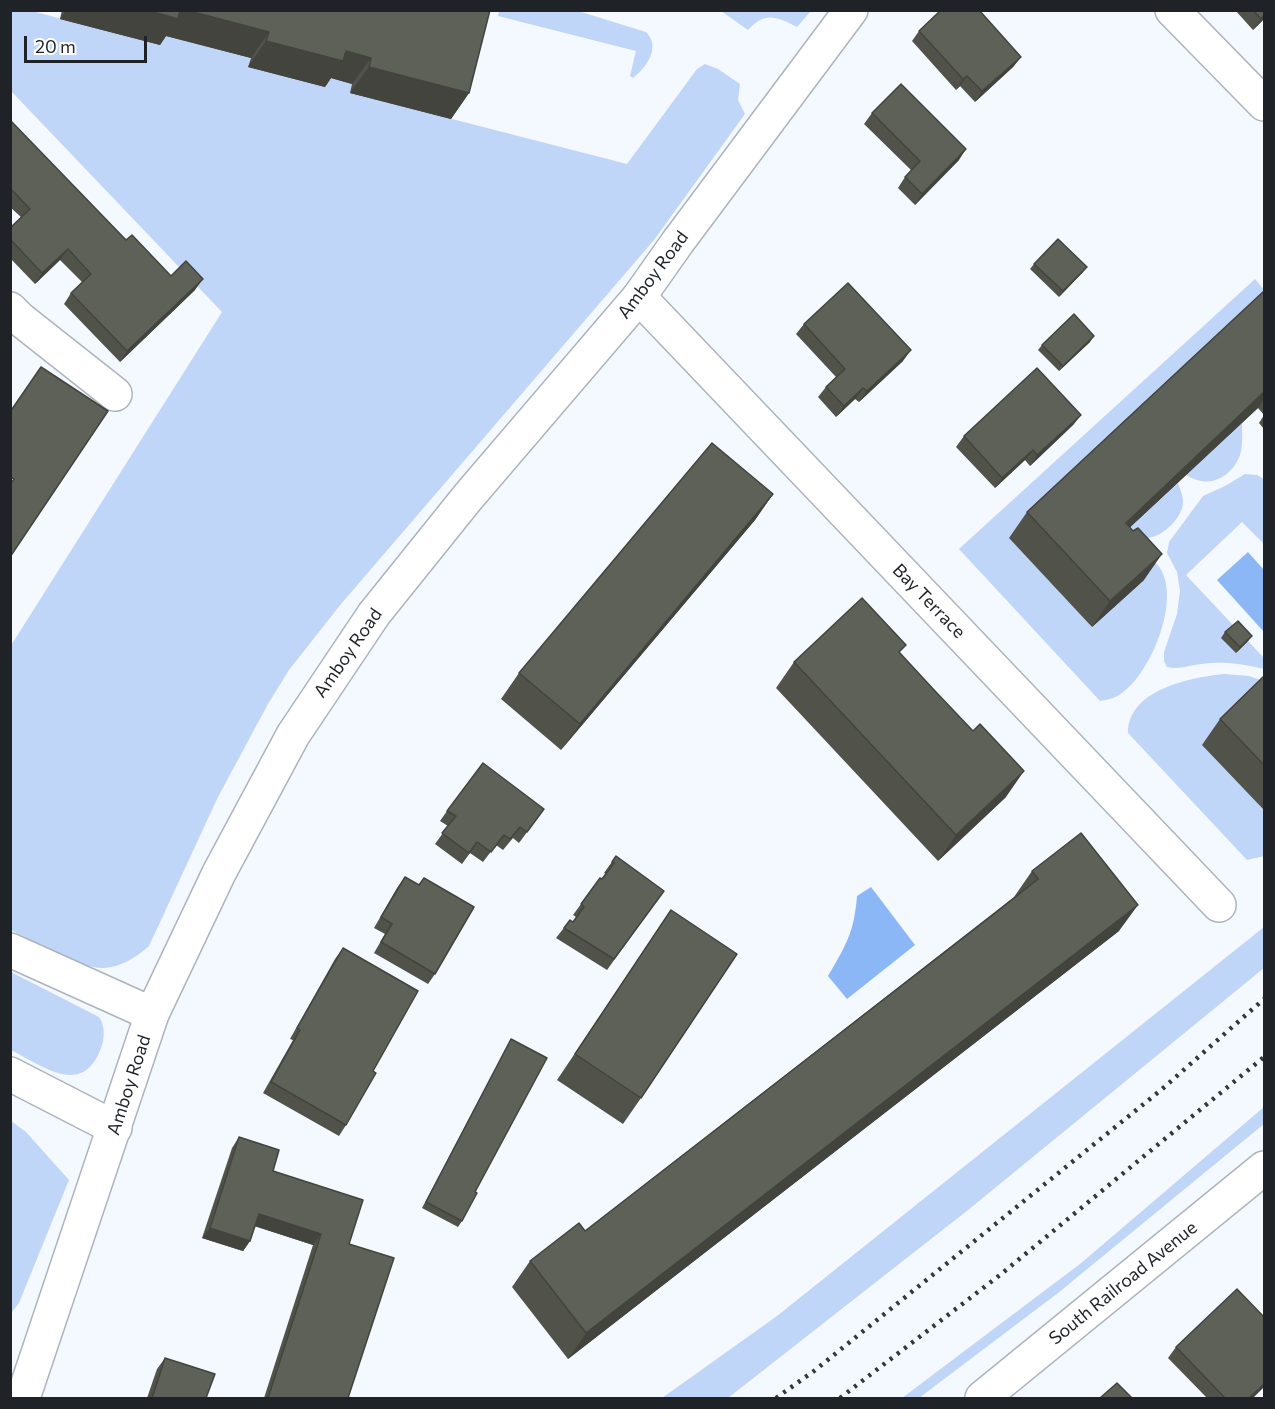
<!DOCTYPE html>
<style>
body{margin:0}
#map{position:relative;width:1275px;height:1409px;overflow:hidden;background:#f4f8ff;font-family:Commissioner,sans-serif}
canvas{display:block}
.frame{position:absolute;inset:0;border:12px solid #1f2226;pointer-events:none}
.scale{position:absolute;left:24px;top:36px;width:123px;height:27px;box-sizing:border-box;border:3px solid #1f2226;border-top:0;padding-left:8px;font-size:18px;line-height:21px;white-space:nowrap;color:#1f2226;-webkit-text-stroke:4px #fff;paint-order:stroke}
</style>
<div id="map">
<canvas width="1275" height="1409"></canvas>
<div class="frame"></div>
<div class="scale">20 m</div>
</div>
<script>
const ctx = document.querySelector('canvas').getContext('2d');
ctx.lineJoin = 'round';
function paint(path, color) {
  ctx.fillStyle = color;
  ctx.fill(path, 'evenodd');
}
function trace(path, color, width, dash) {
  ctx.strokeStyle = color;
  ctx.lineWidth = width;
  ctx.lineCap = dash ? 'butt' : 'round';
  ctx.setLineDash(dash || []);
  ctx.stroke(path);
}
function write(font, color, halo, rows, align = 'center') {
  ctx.font = font + ' Commissioner,sans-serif';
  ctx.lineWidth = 6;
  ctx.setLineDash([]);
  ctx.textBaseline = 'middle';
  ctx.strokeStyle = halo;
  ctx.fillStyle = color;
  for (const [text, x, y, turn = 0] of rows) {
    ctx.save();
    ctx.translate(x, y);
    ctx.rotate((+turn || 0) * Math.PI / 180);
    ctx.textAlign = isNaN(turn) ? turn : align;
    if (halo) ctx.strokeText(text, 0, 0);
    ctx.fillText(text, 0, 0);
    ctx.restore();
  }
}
paint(new Path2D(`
 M 11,11 L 32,11 L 159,45 L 162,35 L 251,58 L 248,67 L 325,87 L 328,77 L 352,84 L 351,93 L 627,164 L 697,69 L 705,64 L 718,69 L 740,84 L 738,100 L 745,114 L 654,240 L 341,604 L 289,670 L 268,704 L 218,797 L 149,946 C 137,957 121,967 104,968 C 80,969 34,941 11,930 L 10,647 L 222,312 L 11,91 Z
 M 499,11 L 578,11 L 646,32 C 661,47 647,67 633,78 L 630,76 L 636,51 L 498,16 Z
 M 721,11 L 811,11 L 797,27 C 777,17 765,11 748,30 Z
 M 1255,279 L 1264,290 L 1264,321 L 1009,538 L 1150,558 C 1189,583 1153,672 1122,693 C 1116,698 1107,700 1100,701 L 959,549 Z
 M 1242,422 C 1242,432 1243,446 1240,455 C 1231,479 1207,489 1186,475 Z
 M 1245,474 L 1257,475 L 1264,479 L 1264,544 L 1242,522 L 1186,575 L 1264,658 L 1264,669 C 1244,664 1222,661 1201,664 C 1189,665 1180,670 1167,667 L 1164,661 L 1164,652 L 1177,614 L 1180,591 L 1177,572 L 1167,553 L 1169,542 L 1203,496 L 1225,486 Z
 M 1178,483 C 1180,489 1183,495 1183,502 C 1183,516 1166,533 1153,537 C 1142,540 1130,538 1119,538 Z
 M 1225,674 L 1249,676 L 1264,681 L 1264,856 L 1247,860 L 1128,733 C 1128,689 1192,677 1225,674 Z
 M 1264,927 L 1264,968 L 968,1210 L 728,1398 L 662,1398 L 777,1316 Z
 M 11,972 L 99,1017 C 105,1026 105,1037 101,1048 C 83,1098 42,1066 11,1050 Z
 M 1264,1107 L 1264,1124 L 1058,1293 L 919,1398 L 902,1398 L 1080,1264 Z
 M 11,1121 L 26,1132 L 69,1180 L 19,1303 L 11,1313 Z`), '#bfd6f8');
paint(new Path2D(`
 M 1248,552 L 1264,570 L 1264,632 L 1217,580 Z
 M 871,887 L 915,945 L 847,999 L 828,976 C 846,945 854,933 857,896 Z`), '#8cb7f7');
const minor = new Path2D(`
 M 1172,10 L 1264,104
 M 639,297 L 1219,905
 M 10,309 L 20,319 L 115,394
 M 10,950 L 152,1014
 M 10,1074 L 115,1128
 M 982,1398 L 1264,1168`);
const secondary = new Path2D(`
 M 23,1398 L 152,1014 L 219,873 L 293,735 L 374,614 L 468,497 L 639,297 L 677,243 L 851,10`);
trace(minor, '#adb4be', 36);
trace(secondary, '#adb4be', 36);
trace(minor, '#fff', 33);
trace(secondary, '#fff', 33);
trace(new Path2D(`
 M 776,1398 L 814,1371 L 1161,1090 L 1264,999
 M 840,1398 L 1000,1275 L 1264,1057`), '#34373c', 4.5, [3, 6]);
paint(new Path2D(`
 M 62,10 L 490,10 L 469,93 L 451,119 L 350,93 L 352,84 L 331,78 L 325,87 L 248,67 L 251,58 L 166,36 L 160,45 L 60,19 Z
 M 1235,10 L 1264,10 L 1264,19 L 1253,30 Z
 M 919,31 L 1021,57 L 1013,67 L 975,102 L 960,86 L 956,90 L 912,41 Z
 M 872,113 L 959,160 L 915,205 L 898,188 L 905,177 L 912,171 L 864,124 Z
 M 10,120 L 126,240 L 171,276 L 195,290 L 120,362 L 64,304 L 71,293 L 82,282 L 60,260 L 35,284 L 10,258 L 10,228 L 21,217 L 10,207 Z
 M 1034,264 L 1083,272 L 1059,297 L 1030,269 Z
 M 1264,291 L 1264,429 L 1259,423 L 1264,415 L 1258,408 L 1130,527 L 1144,580 L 1092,627 L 1009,538 L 1027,512 Z
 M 804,324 L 903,361 L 859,402 L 855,399 L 836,417 L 818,397 L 826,387 L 836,377 L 796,334 Z
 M 1090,342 L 1059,371 L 1038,350 L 1042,345 Z
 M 1081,415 L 1073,425 L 1030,466 L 1025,460 L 995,488 L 956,447 L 964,436 Z
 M 773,494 L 755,520 L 561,750 L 501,699 L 519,673 Z
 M 1225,632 L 1252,636 L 1248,641 L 1236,653 L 1221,638 Z
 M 900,653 L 1006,797 L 938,861 L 776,688 L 794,662 Z
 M 1264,676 L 1264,810 L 1202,745 L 1220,719 Z
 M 544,809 L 519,843 L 513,838 L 503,850 L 496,845 L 483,862 L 470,853 L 462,864 L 435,844 L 448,826 L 440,821 L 447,811 Z
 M 616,856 L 664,891 L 607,970 L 556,938 L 570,920 L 573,922 L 576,917 L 573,915 L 600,878 L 602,879 L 606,874 L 604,873 Z
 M 1032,871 L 1119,931 L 568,1359 L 512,1287 L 530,1261 L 585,1231 L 1014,897 Z
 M 405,877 L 419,885 L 424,878 L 435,974 L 428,984 L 374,953 L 385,934 L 374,928 L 397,888 Z
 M 671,910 L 641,1098 L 623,1124 L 557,1080 Z
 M 343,948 L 373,1071 L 346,1125 L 339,1136 L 263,1093 L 293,1040 L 290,1039 L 335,959 Z
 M 511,1039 L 475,1192 L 462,1221 L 458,1227 L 422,1208 L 508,1045 Z
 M 239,1137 L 273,1171 L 349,1244 L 348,1398 L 264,1398 L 313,1245 L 255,1226 L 250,1241 L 243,1251 L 202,1238 L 232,1148 Z
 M 1176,1347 L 1253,1398 L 1207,1398 L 1168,1358 Z
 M 165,1358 L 206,1398 L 147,1398 L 157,1369 Z`), '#51534b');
paint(new Path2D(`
 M 66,10 L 186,10 L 269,32 L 251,58 L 166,36 L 160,45 L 60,19 Z
 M 1264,15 L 1264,19 L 1253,30 L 1261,19 Z
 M 266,41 L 346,51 L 371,58 L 352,84 L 331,78 L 325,87 L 248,67 Z
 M 1021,57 L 1013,67 L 975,102 L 982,91 Z
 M 369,67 L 469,93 L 451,119 L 350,93 Z
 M 967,76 L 960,86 L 956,90 L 963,79 Z
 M 966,149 L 959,160 L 915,205 L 922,194 Z
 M 68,249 L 60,260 L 35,284 L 42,273 Z
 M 1087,267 L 1083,272 L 1059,297 L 1063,291 Z
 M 203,279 L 195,290 L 120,362 L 127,351 Z
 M 1094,336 L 1090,342 L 1059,371 L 1063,366 Z
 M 911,350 L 903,361 L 859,402 L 867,391 Z
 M 863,388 L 855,399 L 836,417 L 844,406 Z
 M 1264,392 L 1264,398 L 1258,408 L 1107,549 L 1126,523 Z
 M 1081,415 L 1073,425 L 1030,466 L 1037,455 Z
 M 1033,450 L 1025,460 L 995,488 L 1002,478 Z
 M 773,494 L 755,520 L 561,750 L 580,724 Z
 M 1162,554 L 1144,580 L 1092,627 L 1110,601 Z
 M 1252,636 L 1248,641 L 1236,653 L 1240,647 Z
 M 1024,771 L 1006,797 L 938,861 L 956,835 Z
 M 1138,905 L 1119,931 L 568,1359 L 586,1333 Z
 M 259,1214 L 321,1234 L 313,1245 L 251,1225 Z
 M 210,1228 L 250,1241 L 243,1251 L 202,1238 Z
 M 1264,1384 L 1264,1387 L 1253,1398 L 1249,1398 Z`), '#42443d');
const building = new Path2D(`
 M 147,10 L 180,10 L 178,19 Z
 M 186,10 L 490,10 L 469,93 L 369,67 L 371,58 L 346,51 L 343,61 L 266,41 L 269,32 Z
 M 941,10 L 979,10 L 1021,57 L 982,91 L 967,76 L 963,79 L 919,31 Z
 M 1253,10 L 1264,10 L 1264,15 L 1261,19 Z
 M 901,84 L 966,149 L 922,194 L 905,177 L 920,161 L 872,113 Z
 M 10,120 L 126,240 L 132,235 L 171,276 L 186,261 L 203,279 L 127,351 L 71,293 L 91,274 L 68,249 L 42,273 L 10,239 L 10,228 L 30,209 L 10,188 Z
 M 1058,239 L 1087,267 L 1063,291 L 1034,264 Z
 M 848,283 L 911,350 L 867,391 L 863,388 L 844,406 L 826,387 L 845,369 L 804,324 Z
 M 1264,291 L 1264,392 L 1126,523 L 1133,531 L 1138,528 L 1162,554 L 1110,601 L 1027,512 Z
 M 1074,314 L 1094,336 L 1063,366 L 1042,345 Z
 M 41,367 L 108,411 L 10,557 L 10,485 L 14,479 L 10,477 L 10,412 Z
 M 1037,368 L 1081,415 L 1037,455 L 1033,450 L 1002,478 L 964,436 Z
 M 712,443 L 773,494 L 580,724 L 519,673 Z
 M 862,598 L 906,645 L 899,652 L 935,691 L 973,731 L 980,724 L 1024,771 L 956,835 L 794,662 Z
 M 1238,621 L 1252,636 L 1240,647 L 1225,632 Z
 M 1264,676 L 1264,765 L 1220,719 Z
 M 483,763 L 544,809 L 527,832 L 520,827 L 510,839 L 504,835 L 491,852 L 477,842 L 469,853 L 442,833 L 456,816 L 447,811 Z
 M 1081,833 L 1138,905 L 586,1333 L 530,1261 L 579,1223 L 585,1231 L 994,914 L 1038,879 L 1032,871 Z
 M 616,856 L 664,891 L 614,959 L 564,928 L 570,920 L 573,922 L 584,907 L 581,904 L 600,878 L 602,879 L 614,863 L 612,862 Z
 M 405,877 L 419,885 L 424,878 L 474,907 L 435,974 L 381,942 L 392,924 L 381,917 Z
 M 671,910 L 737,954 L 641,1098 L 575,1054 Z
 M 343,948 L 418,991 L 373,1071 L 376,1073 L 346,1125 L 271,1082 L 300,1030 L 297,1028 Z
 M 511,1039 L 547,1058 L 475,1192 L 477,1193 L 462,1221 L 426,1202 Z
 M 239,1137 L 279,1150 L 273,1171 L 363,1200 L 349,1244 L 394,1258 L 348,1398 L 268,1398 L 321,1234 L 259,1214 L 250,1241 L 210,1228 Z
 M 1237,1289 L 1264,1317 L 1264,1384 L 1249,1398 L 1225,1398 L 1176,1347 Z
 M 165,1358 L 215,1374 L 206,1398 L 152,1398 Z
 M 1117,1383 L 1132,1398 L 1100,1398 Z`);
paint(building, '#5e6157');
trace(building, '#42443d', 1.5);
write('18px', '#1f2226', '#fff', [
 ["Amboy Road",653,275,-53],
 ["Bay Terrace",929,601,46],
 ["Amboy Road",348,653,-55],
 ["Amboy Road",129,1085,-72],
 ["South Railroad Avenue",1123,1283,-39]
]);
</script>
